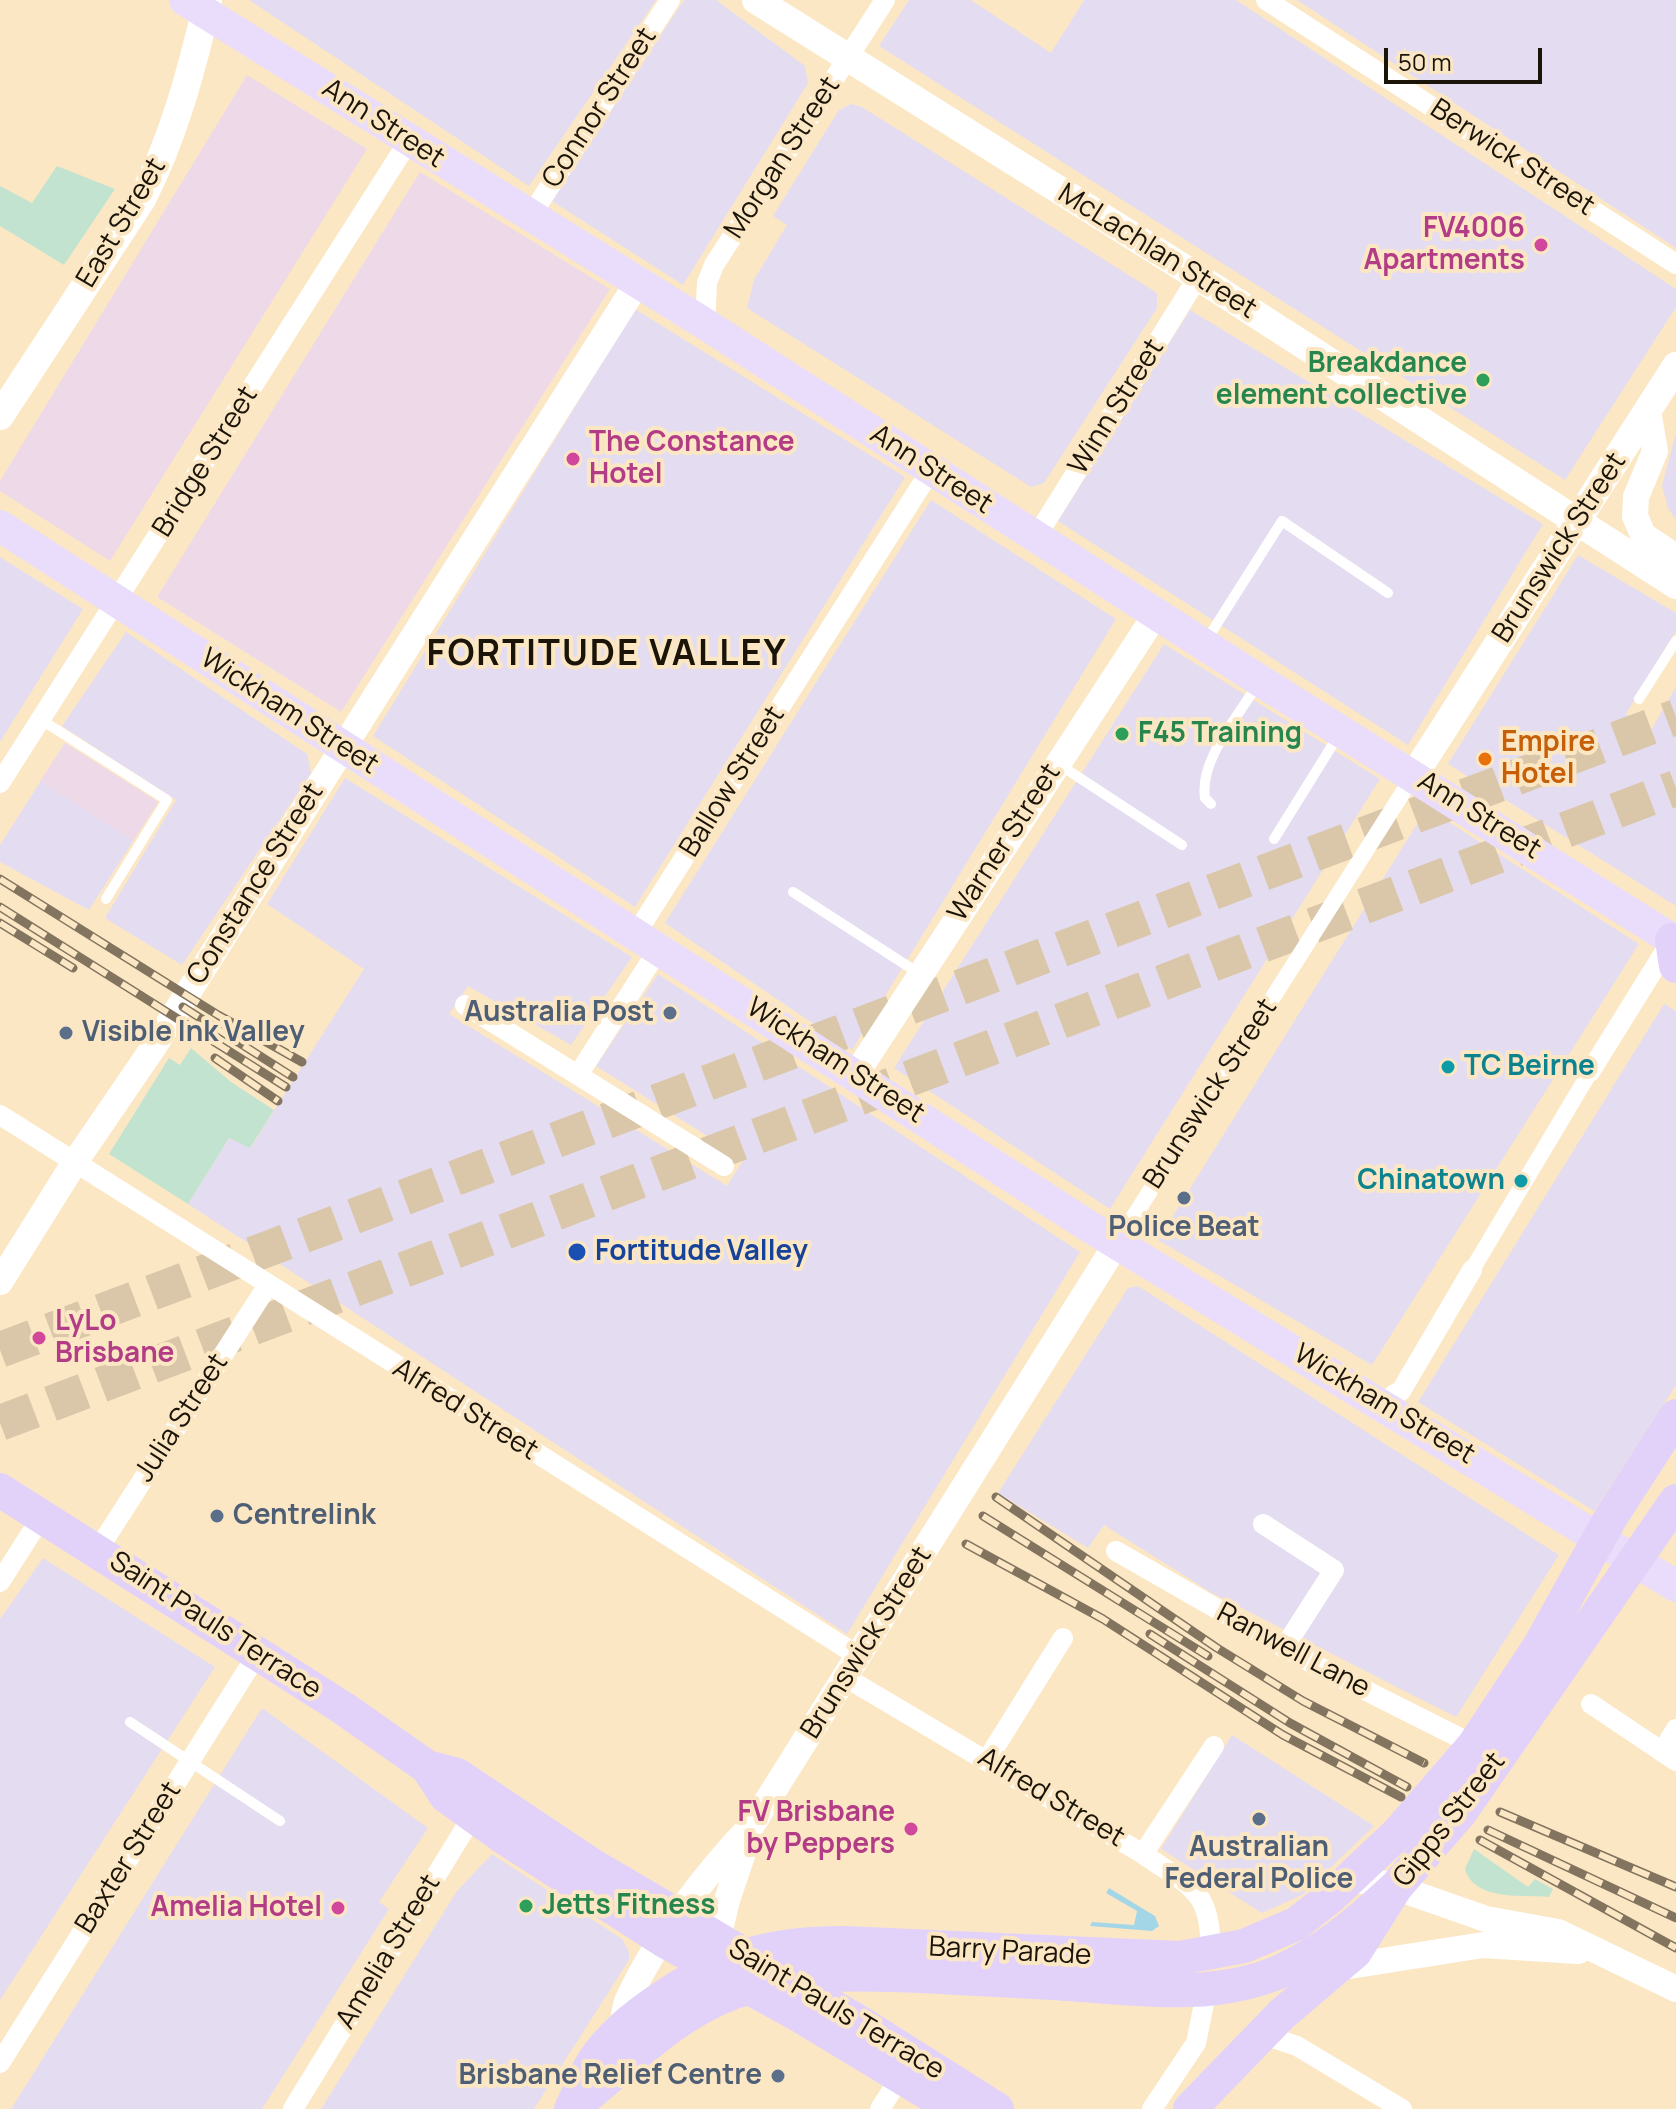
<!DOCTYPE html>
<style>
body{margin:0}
#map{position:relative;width:1676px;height:2109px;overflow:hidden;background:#fce7c5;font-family:Manrope,sans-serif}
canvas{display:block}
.scale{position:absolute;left:1384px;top:48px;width:158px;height:36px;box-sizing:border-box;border:4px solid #1b1408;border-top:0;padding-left:10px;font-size:24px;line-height:28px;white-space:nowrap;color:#1b1408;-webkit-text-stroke:6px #fce7c5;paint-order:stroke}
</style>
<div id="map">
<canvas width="1676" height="2109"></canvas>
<div class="scale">50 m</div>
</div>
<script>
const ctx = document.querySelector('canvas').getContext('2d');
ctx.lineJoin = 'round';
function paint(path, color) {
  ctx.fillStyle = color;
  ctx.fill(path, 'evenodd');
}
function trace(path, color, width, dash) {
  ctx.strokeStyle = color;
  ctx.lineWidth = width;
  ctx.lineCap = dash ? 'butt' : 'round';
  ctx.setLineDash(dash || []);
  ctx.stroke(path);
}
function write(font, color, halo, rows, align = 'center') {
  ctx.font = font + ' Manrope,sans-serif';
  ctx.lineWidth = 8;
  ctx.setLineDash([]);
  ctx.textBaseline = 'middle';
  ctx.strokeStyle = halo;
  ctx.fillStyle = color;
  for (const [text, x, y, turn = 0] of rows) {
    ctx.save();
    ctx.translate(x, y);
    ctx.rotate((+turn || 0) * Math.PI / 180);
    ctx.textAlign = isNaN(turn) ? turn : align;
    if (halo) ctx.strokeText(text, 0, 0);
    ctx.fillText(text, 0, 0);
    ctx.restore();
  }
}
paint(new Path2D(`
 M 249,0 L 656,0 L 529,186 Z
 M 684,0 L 716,0 L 805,66 L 808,83 L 683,285 L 552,201 Z
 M 909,0 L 971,0 L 1051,53 L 1084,0 L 1236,0 L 1676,289 L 1676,307 L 1565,480 L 879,46 Z
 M 1297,0 L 1676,0 L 1676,248 Z
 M 851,104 L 862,107 L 1157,293 L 1157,308 L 1044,483 L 1031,487 L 747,308 L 754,280 L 787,225 L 773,216 L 839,110 Z
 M 635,309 L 905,477 L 635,907 L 373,736 Z
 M 1190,310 L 1543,524 L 1408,745 L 1058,521 Z
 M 1676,432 L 1676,520 L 1668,508 L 1662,486 Z
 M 931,500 L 1116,619 L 852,1050 L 665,923 Z
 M 1578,555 L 1676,613 L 1676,631 L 1626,714 L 1650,732 L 1676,687 L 1676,906 L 1448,764 Z
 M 0,557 L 83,609 L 0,742 Z
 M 126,632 L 307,754 L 311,773 L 182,965 L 105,918 L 176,800 L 62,726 Z
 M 1164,644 L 1380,779 L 1110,1209 L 894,1068 Z
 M 65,743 L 158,802 L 89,910 L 0,862 L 0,845 Z
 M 345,778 L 632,957 L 571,1045 L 468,986 L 449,1014 L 727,1186 L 744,1159 L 596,1066 L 658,974 L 1080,1252 L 847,1634 L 188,1204 L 229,1138 L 251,1147 L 364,969 L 267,904 Z
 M 1427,808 L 1639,944 L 1372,1365 L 1158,1240 Z
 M 1664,1004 L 1676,1011 L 1676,1385 L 1594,1511 L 1418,1402 Z
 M 1138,1286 L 1559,1555 L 1456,1717 L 1212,1593 L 1104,1525 L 1088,1548 L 998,1493 L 1128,1288 Z
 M 43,1558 L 215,1667 L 0,2000 L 0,1619 Z
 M 262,1708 L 428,1828 L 379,1902 L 389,1909 L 262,2109 L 11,2109 Z
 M 1232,1735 L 1374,1826 L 1302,1895 L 1262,1913 L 1161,1849 Z
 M 492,1854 L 622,1939 L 629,1952 L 629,1960 L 534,2109 L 321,2109 L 457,1891 Z`), '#e4dcf1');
paint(new Path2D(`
 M 247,75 L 367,149 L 110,561 L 0,491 L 0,481 Z
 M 420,172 L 610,289 L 341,712 L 157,597 Z
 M 65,743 L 158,802 L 133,841 L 40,781 Z`), '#eed9e8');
paint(new Path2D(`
 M 57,166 L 115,189 L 64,265 L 0,226 L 0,186 L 32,203 Z
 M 191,1048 L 231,1082 L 274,1110 L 250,1148 L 229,1138 L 188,1204 L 109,1154 L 169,1058 L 180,1065 Z
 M 1474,1849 L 1528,1887 L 1535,1879 L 1553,1889 L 1549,1897 C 1524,1895 1474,1901 1465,1869 Z`), '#c2e3cf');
paint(new Path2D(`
 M 1109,1888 L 1155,1916 L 1159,1926 L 1152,1931 L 1090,1926 L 1092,1922 L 1134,1925 L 1137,1911 L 1106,1893 Z`), '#a3d6e7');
trace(new Path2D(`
 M 0,1350 L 1676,717
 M 0,1423 L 1676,788`), '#dac7a9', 36, [36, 18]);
trace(new Path2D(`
 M 1206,641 L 1282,521 L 1388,593
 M 1639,699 L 1676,641
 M 40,719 L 167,800 L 106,899
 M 1060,765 L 1182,845
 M 1211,804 L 1205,798 C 1199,759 1240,715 1258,683
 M 1274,839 L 1338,736
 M 793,892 L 920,974
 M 130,1722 L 280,1821`), '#fff', 10);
trace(new Path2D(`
 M 1117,1243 L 1414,775
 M 1472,1270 L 1590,1072`), '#fff', 16);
trace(new Path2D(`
 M 1266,0 L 1676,264
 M 530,217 L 670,0
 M 705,324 L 707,283 L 714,265 L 885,0
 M 1036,537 L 1198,277
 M 0,783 L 410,139
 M 637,932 L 931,470
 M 465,1005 L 724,1166
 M 1590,1072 L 1672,940
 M 578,1075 L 660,947
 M 0,1115 L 857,1655
 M 1393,1395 L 1401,1391 L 1472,1270
 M 1263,1524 L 1334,1570 L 1284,1648
 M 97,1551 L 268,1285
 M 1116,1551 L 1315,1665 L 1474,1745
 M 0,1582 L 42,1516
 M 845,1677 L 1143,1854 C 1190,1887 1213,1890 1210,1954
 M 1591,1704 L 1676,1761
 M 1662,1752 L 1676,1729
 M 987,1760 L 1063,1638
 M 1143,1854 L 1214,1746
 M 1261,2034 L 1297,2046 L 1402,2109
 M 0,2063 L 258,1653
 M 293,2109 L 477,1809
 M 880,2109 L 901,2076
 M 1152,2109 L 1196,2043 L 1207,1989`), '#fff', 20);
trace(new Path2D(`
 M 1648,411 L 1655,451 L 1636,497 L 1635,516 L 1643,535 L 1676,557
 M 856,1074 L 1156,614
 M 0,1282 L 75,1162 L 153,1048 L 638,282
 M 1350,1879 L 1386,1884 L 1486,1919 L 1558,1932 L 1676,1989
 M 714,1955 L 727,1900 L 750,1832
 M 1337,1968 L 1483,1945 L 1578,1951
 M 623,2028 C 624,2018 624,2006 629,1997 C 658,1936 705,1874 752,1825 L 1117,1243`), '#fff', 26);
trace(new Path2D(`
 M 756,0 L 1198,277 L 1676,585
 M 0,416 L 142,199 C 174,137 192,69 208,0
 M 1414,775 L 1676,366`), '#fff', 28);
trace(new Path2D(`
 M 185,0 L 705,324 L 1259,680 L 1676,942
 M 0,526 L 1090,1227 L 1676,1586`), '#e9ddfb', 32);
trace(new Path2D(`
 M 1672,940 L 1676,966
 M 0,1490 L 343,1708 L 427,1767 L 446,1796 L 503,1837 L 663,1940 L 797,2014 L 954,2109
 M 427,1767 L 457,1775 L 590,1864 L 864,2025 L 997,2109
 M 576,2105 C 627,2065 670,2016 732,1993 C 802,1969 870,1974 942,1977 C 985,1980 1027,1981 1069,1984 C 1140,1989 1212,2000 1279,1972 C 1324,1952 1360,1920 1396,1887
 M 571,2109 C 579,2093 585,2073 595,2059 C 612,2035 635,2016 659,2000 C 721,1957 769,1943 844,1943 L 1180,1958 L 1244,1946 L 1296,1924 L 1329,1898 L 1397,1834 L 1474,1745 L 1540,1645 L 1611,1517 L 1676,1416
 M 1190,2109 L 1282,2014 L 1355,1952 L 1396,1887 L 1460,1813 L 1676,1501`), '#e2d2fa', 34);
const rail = new Path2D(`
 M 0,879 L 218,1015 L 302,1062
 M 0,907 L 286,1087
 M 0,923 L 73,968
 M 183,1007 L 293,1077
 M 215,1058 L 278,1101
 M 996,1497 L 1217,1648 L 1303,1701 L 1424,1763
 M 983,1516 L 1208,1656
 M 966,1544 L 1103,1619 L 1283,1735 L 1401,1797
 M 1150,1634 L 1290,1723 L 1407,1787
 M 1500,1812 L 1676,1887
 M 1488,1830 L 1676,1918
 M 1480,1840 L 1676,1948`);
trace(rail, '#82745e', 9);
trace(rail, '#fce7c5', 6, [18]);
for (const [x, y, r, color] of [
 [1541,245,8,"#d1479c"],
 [1483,380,8,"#2e9e5b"],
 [573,459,8,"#d1479c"],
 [1122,734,8,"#2e9e5b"],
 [1485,759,8,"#e8710a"],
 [670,1013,8,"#5c6f8a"],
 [66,1033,8,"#5c6f8a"],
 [1448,1067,8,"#0f9aa8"],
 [1521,1181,8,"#0f9aa8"],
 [1184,1198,8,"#5c6f8a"],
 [577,1252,10,"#1a4fb4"],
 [39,1338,8,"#d1479c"],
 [217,1516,8,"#5c6f8a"],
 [1259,1819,8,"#5c6f8a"],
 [911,1829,8,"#d1479c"],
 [526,1906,8,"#2e9e5b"],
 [338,1908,8,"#d1479c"],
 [778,2076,8,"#5c6f8a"]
]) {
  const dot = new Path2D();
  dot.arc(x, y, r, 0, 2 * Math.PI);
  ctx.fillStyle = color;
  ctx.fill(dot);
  trace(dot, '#fce7c5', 3);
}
write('28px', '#1b1408', '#fce7c5', [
 ["Connor Street",600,108,-57],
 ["Ann Street",383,124,33],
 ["Morgan Street",783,158,-57],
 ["Berwick Street",1512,158,33],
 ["East Street",122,223,-59],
 ["McLachlan Street",1157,252,32],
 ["Winn Street",1117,407,-58],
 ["Bridge Street",206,462,-58],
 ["Ann Street",931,470,33],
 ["Brunswick Street",1560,548,-57],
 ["Wickham Street",289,712,33],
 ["Ballow Street",733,782,-58],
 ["Ann Street",1479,816,32],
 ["Warner Street",1005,843,-57],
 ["Constance Street",256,884,-58],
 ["Wickham Street",835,1061,33],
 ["Brunswick Street",1211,1094,-57],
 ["Wickham Street",1384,1405,31],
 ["Alfred Street",465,1410,32],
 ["Julia Street",182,1418,-57],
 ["Saint Pauls Terrace",215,1626,33],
 ["Brunswick Street",867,1643,-58],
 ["Ranwell Lane",1293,1651,28],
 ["Alfred Street",1051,1798,31],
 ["Gipps Street",1450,1820,-52],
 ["Baxter Street",129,1858,-58],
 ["Amelia Street",389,1952,-59],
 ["Barry Parade",1010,1952,3],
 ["Saint Pauls Terrace",836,2010,31]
]);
write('bold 28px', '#b23c85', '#fce7c5', [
 ["FV4006",1525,229],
 ["Apartments",1525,261],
 ["The Constance",589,443,"left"],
 ["Hotel",589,475,"left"],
 ["LyLo",55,1322,"left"],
 ["Brisbane",55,1354,"left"],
 ["FV Brisbane",895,1813],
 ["by Peppers",895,1845],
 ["Amelia Hotel",322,1908]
], 'right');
write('bold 28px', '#27864d', '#fce7c5', [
 ["Breakdance",1467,364,"right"],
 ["element collective",1467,396,"right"],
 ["F45 Training",1138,734],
 ["Jetts Fitness",542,1906]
], 'left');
write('bold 28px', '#c56008', '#fce7c5', [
 ["Empire",1501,743],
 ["Hotel",1501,775]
], 'left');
write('bold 28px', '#4e5e75', '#fce7c5', [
 ["Australia Post",654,1013],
 ["Visible Ink Valley",82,1033,"left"],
 ["Police Beat",1184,1228,"center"],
 ["Centrelink",233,1516,"left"],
 ["Australian",1259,1848,"center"],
 ["Federal Police",1259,1880,"center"],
 ["Brisbane Relief Centre",762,2076]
], 'right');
write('bold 28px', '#0d838f', '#fce7c5', [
 ["TC Beirne",1464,1067],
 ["Chinatown",1505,1181,"right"]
], 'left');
write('bold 28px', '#164399', '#fce7c5', [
 ["Fortitude Valley",595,1252]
], 'left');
ctx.letterSpacing = '2px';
write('bold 36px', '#1b1408', '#fce7c5', [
 ["FORTITUDE VALLEY",607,655]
]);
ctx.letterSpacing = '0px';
</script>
